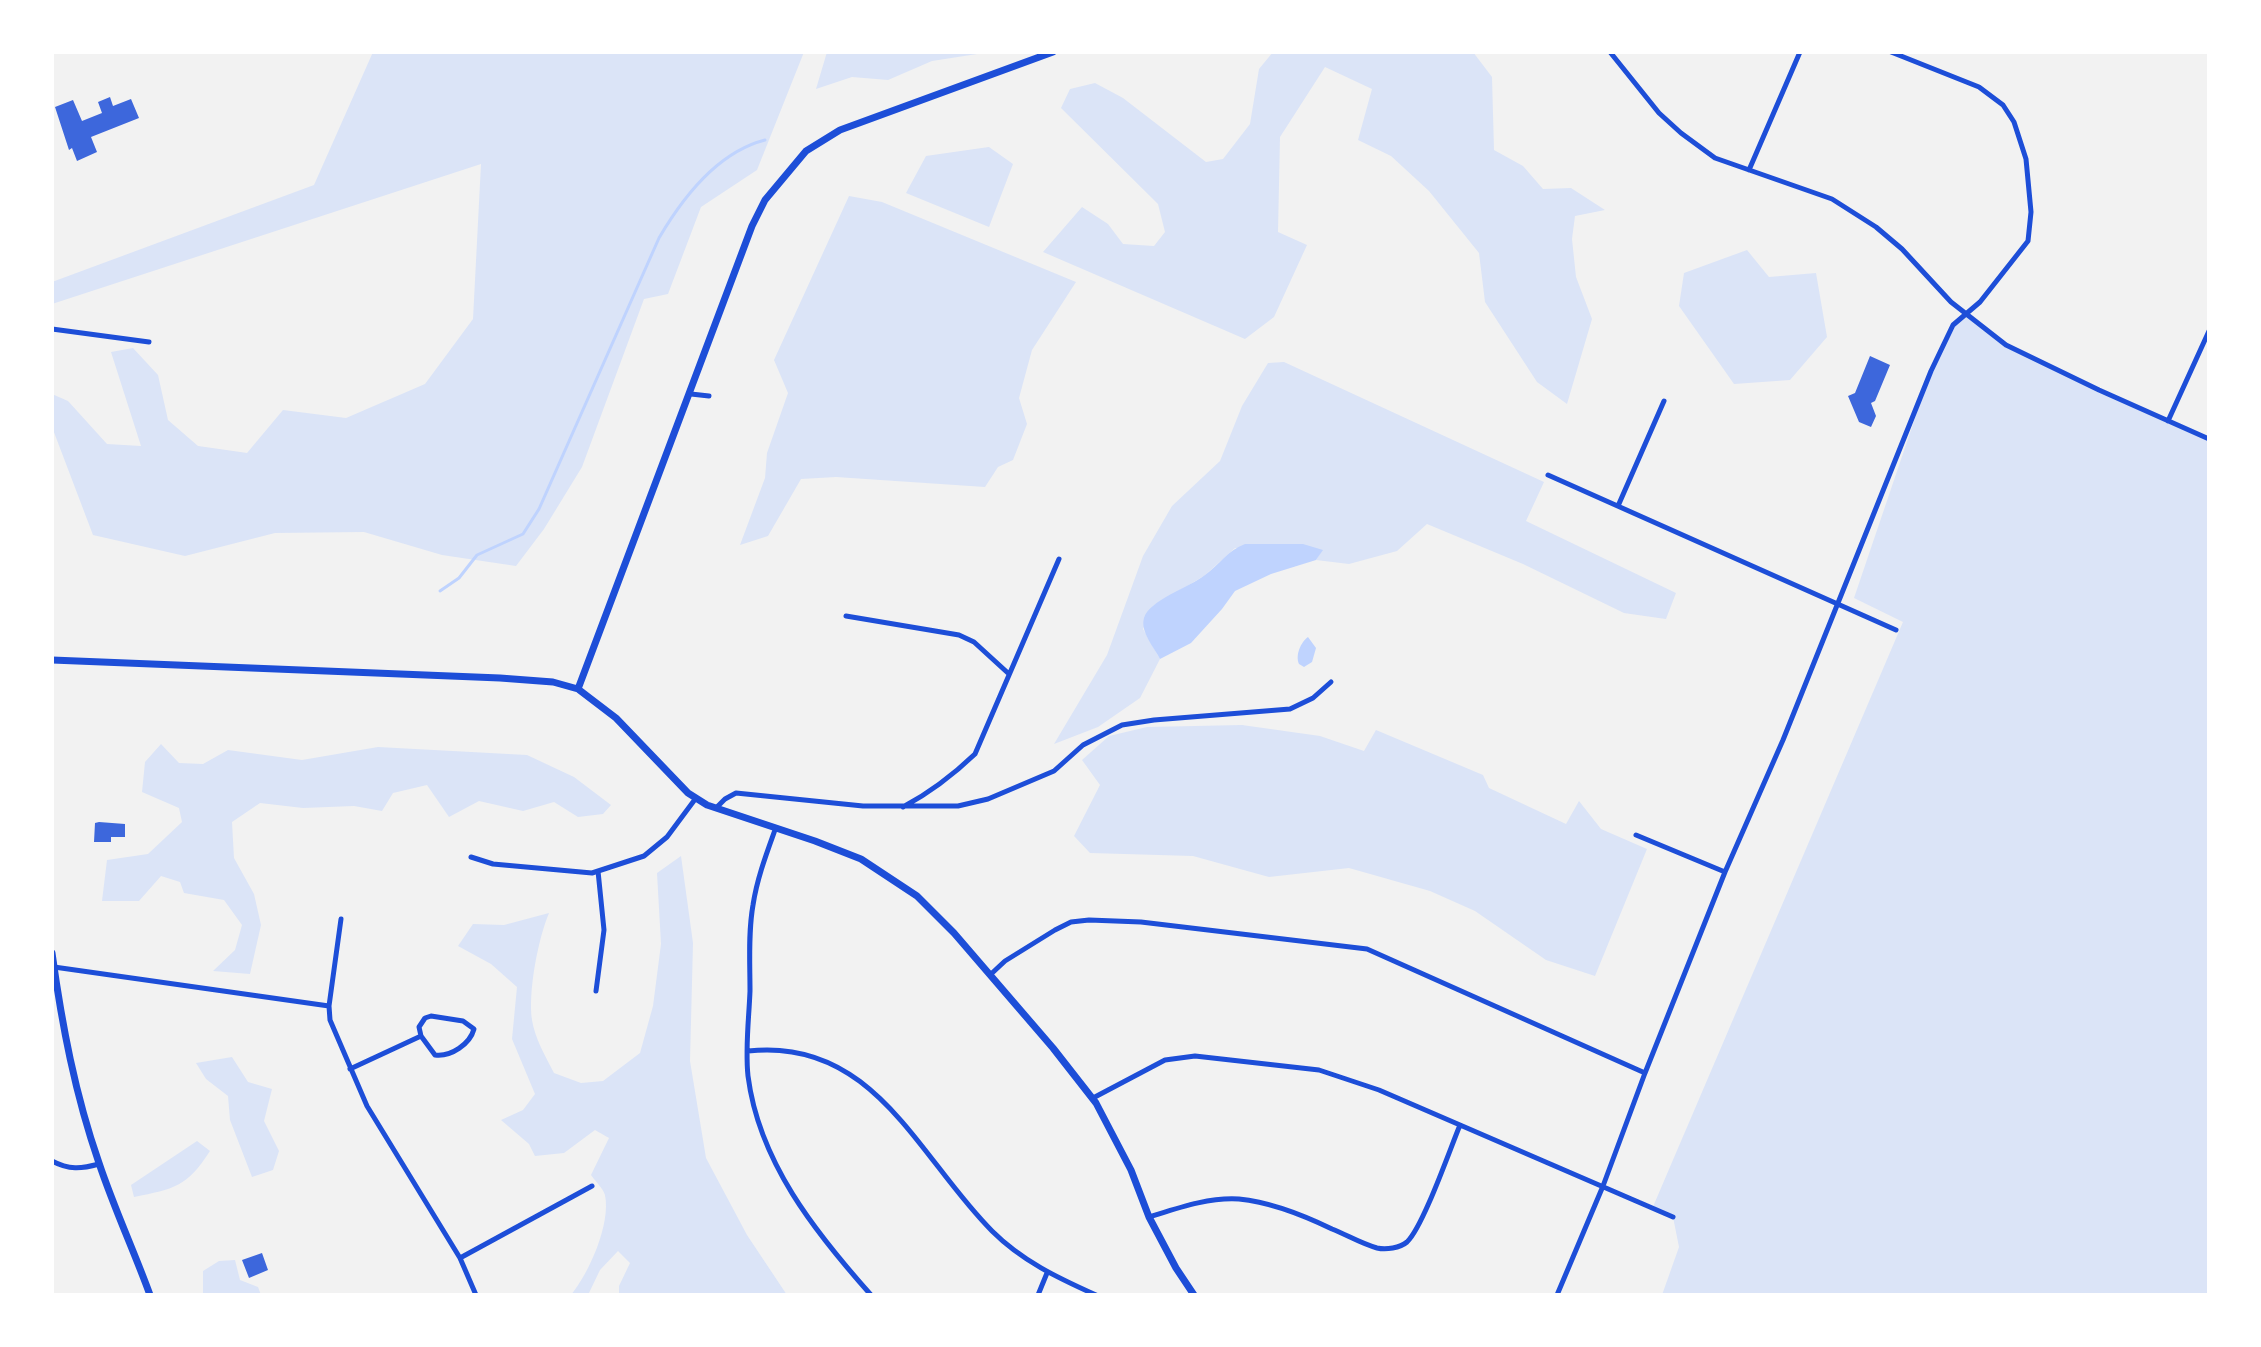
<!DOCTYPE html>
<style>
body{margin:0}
#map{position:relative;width:2261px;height:1347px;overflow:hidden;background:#f2f2f2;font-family:Inter,sans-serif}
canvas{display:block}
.frame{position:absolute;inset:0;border:54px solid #fff;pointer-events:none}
</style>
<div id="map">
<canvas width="2261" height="1347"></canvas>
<div class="frame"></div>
</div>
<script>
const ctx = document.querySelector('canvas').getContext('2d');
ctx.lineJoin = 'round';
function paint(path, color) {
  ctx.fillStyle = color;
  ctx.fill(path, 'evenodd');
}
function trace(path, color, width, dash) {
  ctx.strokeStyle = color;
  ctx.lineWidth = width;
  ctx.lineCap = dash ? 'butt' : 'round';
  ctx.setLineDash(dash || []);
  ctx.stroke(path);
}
paint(new Path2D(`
 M 373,52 L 804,52 L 757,170 L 701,207 L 668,294 L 644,299 L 582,467 L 544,529 L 516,566 L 442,555 L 364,532 L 275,533 L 185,556 L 93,535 L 52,427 L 52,394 L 68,401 L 107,444 L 141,446 L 111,352 L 133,348 L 158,375 L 168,420 L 198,446 L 247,453 L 283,410 L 346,418 L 425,384 L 473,319 L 481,164 L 52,304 L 52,282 L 314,185 Z
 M 827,52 L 990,52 L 932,61 L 888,80 L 852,77 L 816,89 Z
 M 1273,52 L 1473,52 L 1492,77 L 1494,150 L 1523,166 L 1543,189 L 1571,188 L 1605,210 L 1575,216 L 1572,239 L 1576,277 L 1592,319 L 1567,404 L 1537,382 L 1485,302 L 1479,253 L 1429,191 L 1391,156 L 1358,140 L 1372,89 L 1325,67 L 1280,137 L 1278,232 L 1307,245 L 1274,317 L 1245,339 L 1043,252 L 1082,207 L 1108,224 L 1123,244 L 1154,246 L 1165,232 L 1158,204 L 1061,108 L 1070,89 L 1095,83 L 1123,98 L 1206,162 L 1223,159 L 1250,124 L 1259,69 Z
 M 989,147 L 1013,164 L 989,227 L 906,193 L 926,156 Z
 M 849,196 L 882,202 L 1076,282 L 1032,350 L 1019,398 L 1027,424 L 1013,460 L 998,467 L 985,487 L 836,477 L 801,479 L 768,536 L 740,545 L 765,478 L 767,453 L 788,393 L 774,360 Z
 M 1747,250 L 1769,277 L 1816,273 L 1827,337 L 1790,380 L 1734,384 L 1679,306 L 1684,273 Z
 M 1965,315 L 2006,345 L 2209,439 L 2209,1295 L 1662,1295 L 1679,1247 L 1673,1217 L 1652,1209 L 1903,622 L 1854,598 L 1931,371 L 1953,325 Z
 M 1284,362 L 1544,482 L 1526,521 L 1676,593 L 1666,619 L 1624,613 L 1523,564 L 1427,524 L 1397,551 L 1349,564 L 1316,560 L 1322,550 L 1235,548 L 1204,576 L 1153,606 L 1143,629 L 1160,659 L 1140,698 L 1098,727 L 1054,744 L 1107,655 L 1143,556 L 1172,506 L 1220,461 L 1242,406 L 1268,363 Z
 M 1242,725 L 1320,736 L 1364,751 L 1376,730 L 1483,775 L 1489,788 L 1566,824 L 1579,801 L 1601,829 L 1647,849 L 1595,976 L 1546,960 L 1475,911 L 1430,891 L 1349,868 L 1269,877 L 1193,856 L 1090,853 L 1074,836 L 1100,785 L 1082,760 L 1109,736 L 1147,727 Z
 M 161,744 L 179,763 L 203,764 L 228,750 L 302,760 L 378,747 L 527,755 L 574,777 L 611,805 L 603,814 L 578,817 L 554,802 L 523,811 L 479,801 L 449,817 L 427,785 L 393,793 L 382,811 L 354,806 L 303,808 L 260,803 L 232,822 L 234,858 L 254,894 L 261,925 L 250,974 L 213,971 L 235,950 L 242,925 L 224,900 L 184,893 L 180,882 L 161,876 L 139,901 L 102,901 L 107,860 L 148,854 L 182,822 L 179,808 L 142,792 L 145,762 Z
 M 681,856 L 693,943 L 690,1061 L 706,1158 L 747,1235 L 787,1295 L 619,1295 L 619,1286 L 630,1263 L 618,1251 L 600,1270 L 588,1295 L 571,1295 C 589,1273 611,1224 605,1195 C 603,1188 595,1181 591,1175 L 609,1138 L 595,1130 L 564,1153 L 535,1156 L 529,1144 L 501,1120 L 523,1110 L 535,1094 L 512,1039 L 517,987 L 491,964 L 458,946 L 473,924 L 504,925 L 549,913 C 538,939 528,992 532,1020 C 535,1039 546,1057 554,1073 L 581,1083 L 603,1081 L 640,1053 L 653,1006 L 661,944 L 657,873 Z
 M 232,1057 L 248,1082 L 272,1089 L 264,1121 L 279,1151 L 273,1170 L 252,1177 L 230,1120 L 228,1096 L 206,1079 L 196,1063 Z
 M 197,1141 L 210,1151 C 187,1187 174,1189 134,1197 L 131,1185 Z
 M 235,1260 L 240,1280 L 258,1287 L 261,1295 L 203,1295 L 203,1271 L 219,1261 Z`), '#dbe4f7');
paint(new Path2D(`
 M 1245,544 L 1303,544 L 1323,550 L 1316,560 L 1271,574 L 1235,591 L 1222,609 L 1191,643 L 1160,659 C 1154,647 1140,632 1144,618 C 1149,600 1190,587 1205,575 C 1219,565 1228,550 1245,544 Z
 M 1308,637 L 1316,648 L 1312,662 L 1304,667 L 1299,664 C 1295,655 1301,642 1308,637 Z`), '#bfd3fe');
trace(new Path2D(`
 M 440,591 L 459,578 L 477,555 L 523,534 L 539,509 L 659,238 C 683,197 718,152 765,140`), '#bfd3fe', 3);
paint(new Path2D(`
 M 110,97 L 113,106 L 131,99 L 139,118 L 91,137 L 97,152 L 77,161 L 72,148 L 69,150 L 55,107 L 73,100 L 82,121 L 102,113 L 98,102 Z
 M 1870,356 L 1890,365 L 1875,401 L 1871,403 L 1876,416 L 1871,427 L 1859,422 L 1848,396 L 1855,393 Z
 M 99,822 L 125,824 L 125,837 L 111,837 L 111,842 L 94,842 L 95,823 Z
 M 262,1253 L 268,1270 L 249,1278 L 242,1260 Z`), '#3d67dc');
trace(new Path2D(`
 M 1610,52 L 1659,113 L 1681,133 L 1715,158 L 1832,199 L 1876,227 L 1902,249 L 1951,302 L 2006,345 L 2099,390 L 2209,439
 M 1749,170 L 1800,52
 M 52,329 L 149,342
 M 691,394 L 709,396
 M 2168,421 L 2209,331
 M 1548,475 L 1896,630
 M 1618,506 L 1664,401
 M 846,616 L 959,635 L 974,642 L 1009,674
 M 903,807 C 931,792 952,776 975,754 L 1059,559
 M 716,808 L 725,799 L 736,793 L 863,806 L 958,806 L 988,799 L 1054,771 L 1083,745 L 1122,725 L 1154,720 L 1290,709 L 1313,698 L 1331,682
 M 775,830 C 766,855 757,879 753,905 C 748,933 750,963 750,991 C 749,1018 745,1048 748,1076 C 759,1162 815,1232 871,1295
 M 1636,835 L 1725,872
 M 471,857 L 493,864 L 592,873 L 644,856 L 667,837 L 696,798
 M 341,919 L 329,1006 L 330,1020 L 367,1106 L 460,1258 L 476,1295
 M 54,967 L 329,1006
 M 990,975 L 1005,961 L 1055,930 L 1071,922 L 1089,920 L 1141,922 L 1367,949 L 1645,1073
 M 596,991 L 604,930 L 598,871
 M 431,1016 L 463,1021 L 474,1029 C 470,1044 451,1057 435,1055 L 421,1036 L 419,1027 L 425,1018 Z
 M 748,1051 C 874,1037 918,1157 992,1231 C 1022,1261 1058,1278 1096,1295
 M 350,1069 L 421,1036
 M 1093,1098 L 1165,1060 L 1195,1056 L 1319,1070 L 1379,1090 L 1673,1217
 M 52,1161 C 69,1170 81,1169 99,1164
 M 1149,1217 C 1178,1208 1209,1197 1239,1199 C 1271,1202 1303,1215 1332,1229 C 1347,1235 1362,1244 1377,1248 C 1386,1250 1400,1248 1407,1242 C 1423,1227 1450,1149 1460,1125
 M 460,1258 L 592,1186
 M 1038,1295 L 1047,1273
 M 1557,1295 L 1603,1186 L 1645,1073 L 1725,872 L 1783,740 L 1931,371 L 1953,325 L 1980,302 L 2028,241 L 2031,212 L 2026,159 L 2014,122 L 2003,105 L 1979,87 L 1891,52`), '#1d4ed8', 5);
trace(new Path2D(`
 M 52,660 L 500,678 L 553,682 L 578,689 L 616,718 L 688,793 L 707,805 L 815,841 L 861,859 L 917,896 L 954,933 L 1053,1048 L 1096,1103 L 1131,1170 L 1149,1217 L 1176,1268 L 1194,1295
 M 578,689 L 752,226 L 765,200 L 806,151 L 840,130 L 1053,52
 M 52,953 C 62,1025 75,1094 99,1163 C 114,1208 134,1251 150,1295`), '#1d4ed8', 7);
</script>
